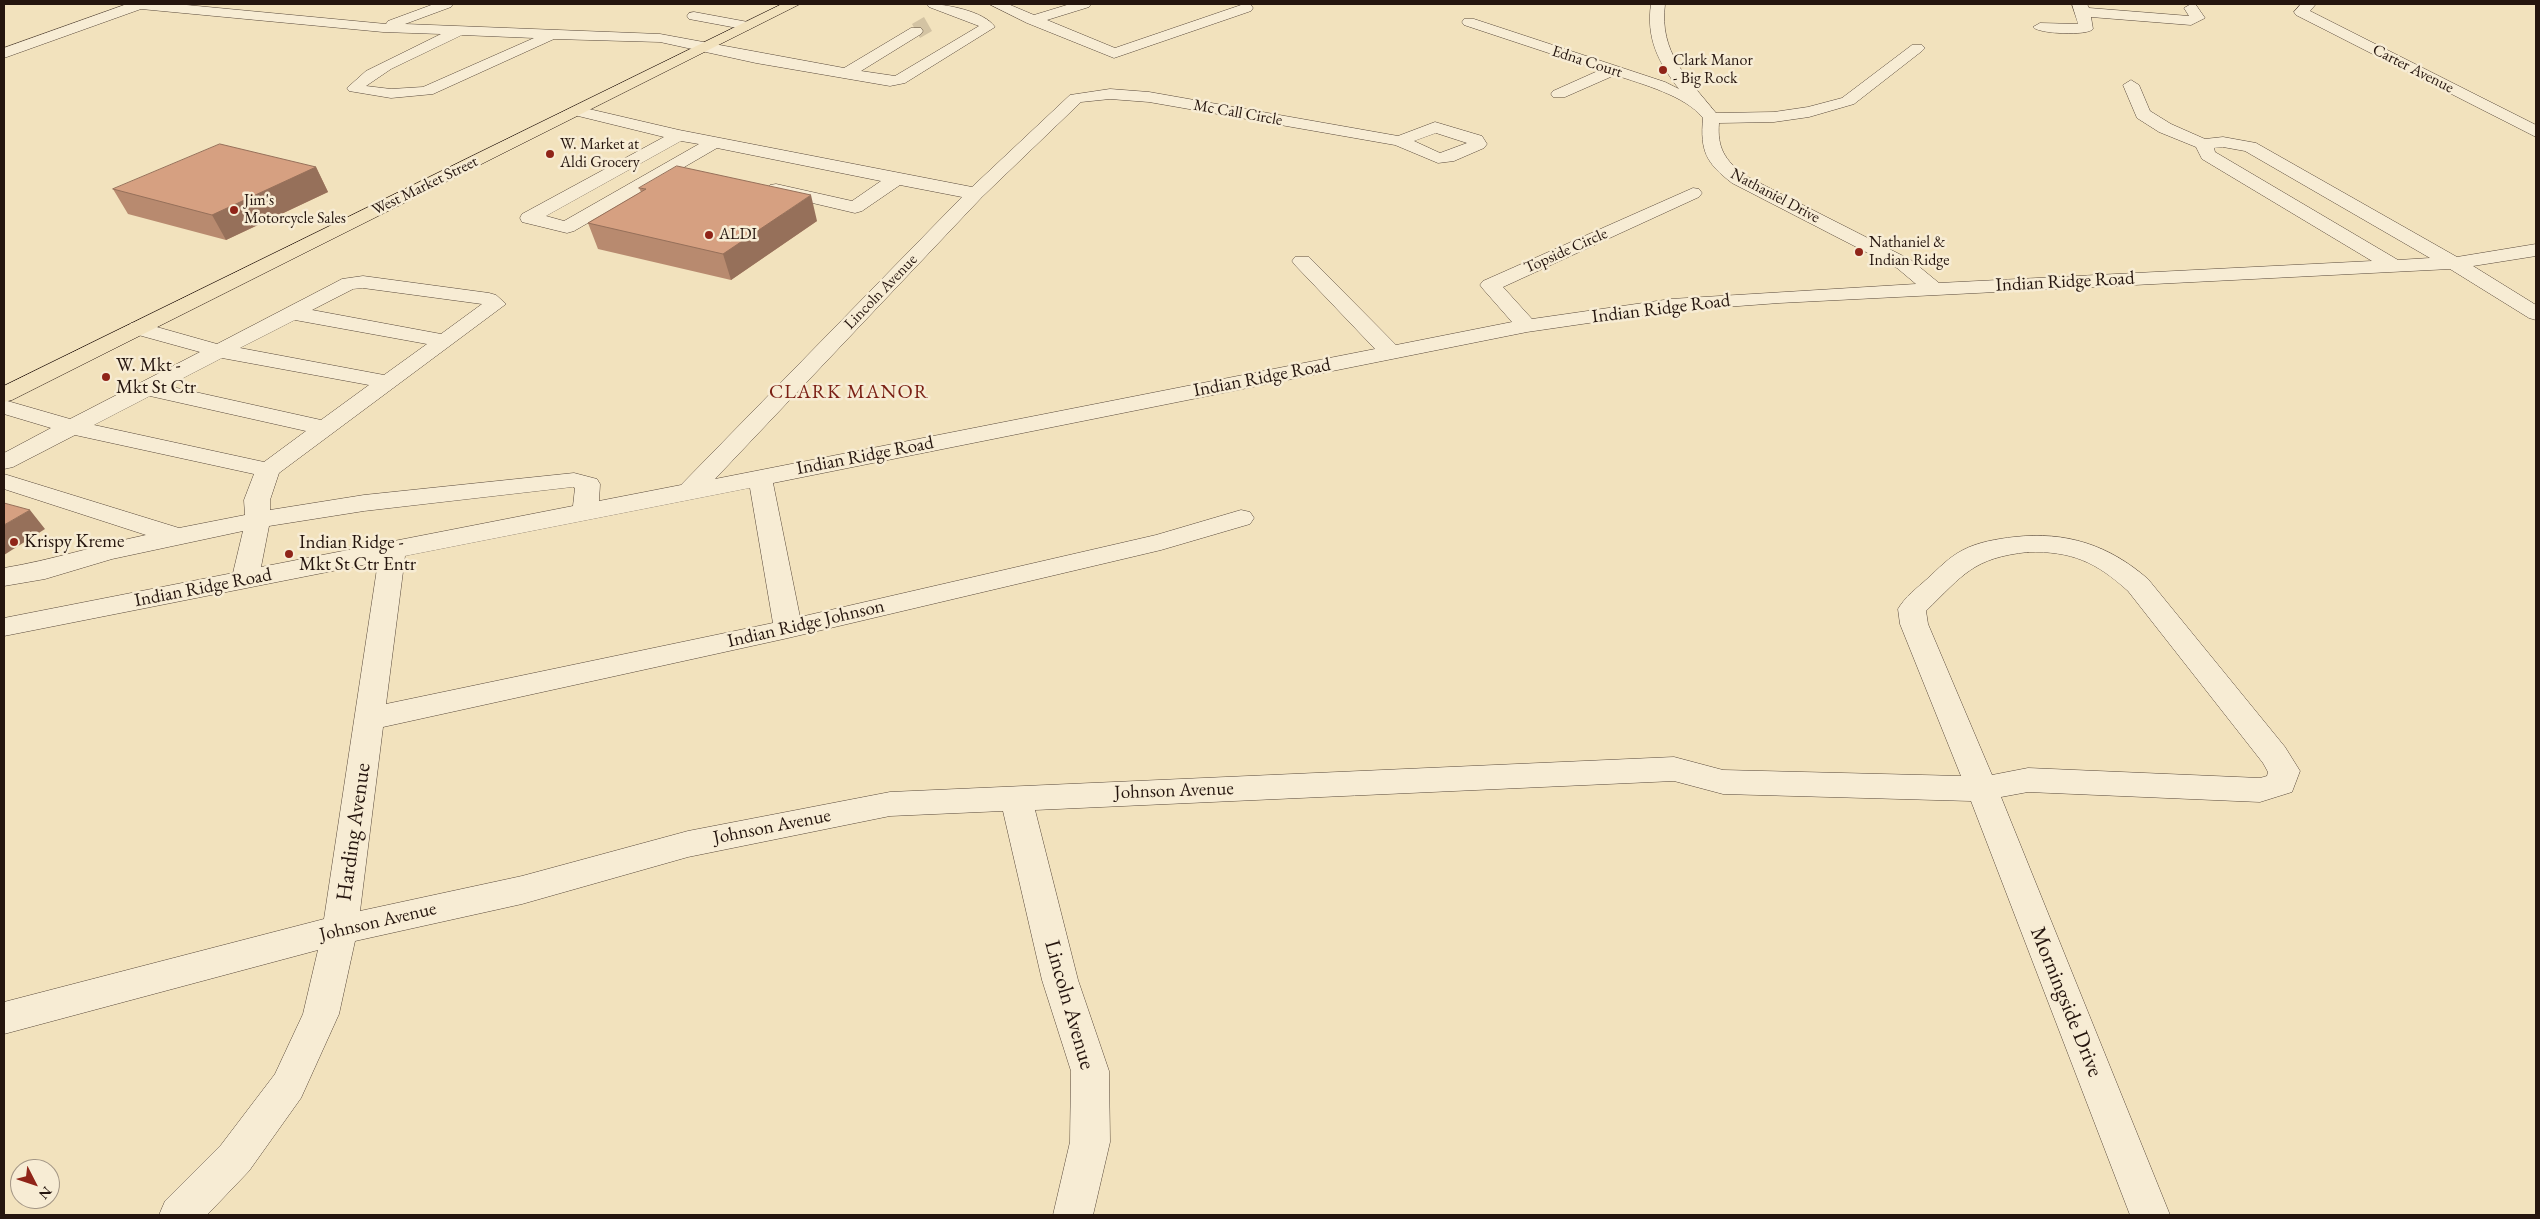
<!DOCTYPE html>
<style>
body{margin:0}
#map{position:relative;width:2540px;height:1219px;overflow:hidden;background:#f2e2bd;font-family:"EB Garamond",serif}
canvas{display:block}
.frame{position:absolute;inset:0;border:5px solid #25150e;pointer-events:none}
.north{position:absolute;left:10px;top:1159px;width:50px;height:50px;box-sizing:border-box;background:#f7ecd4;border:1px solid #a39685;border-radius:50%;rotate:131deg;font-size:14px;font-weight:700;line-height:20px;text-align:center;color:#25150e}
.north::after{content:'';display:block;margin:auto;width:18px;height:22px;background:#8f2418;clip-path:polygon(50% 0,100% 100%,50% 72%,0 100%)}
</style>
<div id="map">
<canvas width="2540" height="1219"></canvas>
<div class="frame"></div>
<div class="north">N</div>
</div>
<script>
const ctx = document.querySelector('canvas').getContext('2d');
ctx.lineJoin = 'round';
function trace(path, color, width, dash) {
  ctx.strokeStyle = color;
  ctx.lineWidth = width;
  ctx.lineCap = dash ? 'butt' : 'round';
  ctx.setLineDash(dash || []);
  ctx.stroke(path);
}
function paint(path, color) {
  ctx.fillStyle = color;
  ctx.fill(path, 'evenodd');
}
function write(font, color, halo, rows, align = 'center') {
  ctx.font = font + ' "EB Garamond",serif';
  ctx.lineWidth = 5;
  ctx.setLineDash([]);
  ctx.textBaseline = 'middle';
  ctx.strokeStyle = halo;
  ctx.fillStyle = color;
  for (const [text, x, y, turn = 0] of rows) {
    ctx.save();
    ctx.translate(x, y);
    ctx.rotate((+turn || 0) * Math.PI / 180);
    ctx.textAlign = isNaN(turn) ? turn : align;
    if (halo) ctx.strokeText(text, 0, 0);
    ctx.fillText(text, 0, 0);
    ctx.restore();
  }
}
trace(new Path2D(`
 M 916,31 L 928,24`), '#d3c3a3', 16, [16, 8]);
const minor = new Path2D(`
 M 127,4 L 176,4 L 386,24 L 388,21 L 434,4 L 453,4 L 451,7 L 405,24 L 660,34 L 844,68 L 911,28 L 921,28 L 923,31 L 921,34 L 861,71 L 895,76 L 979,26 L 929,7 L 927,4 C 946,4 984,11 995,27 L 905,83 L 890,86 L 756,63 L 660,42 L 554,39 L 433,94 L 391,98 L 349,91 L 347,88 L 366,71 L 441,34 L 383,32 L 141,9 L 4,58 L 4,48 ZM 462,35 L 534,38 L 423,87 L 391,89 L 366,86 L 391,69 Z
 M 989,4 L 1008,4 L 1034,15 L 1070,4 L 1091,4 L 1089,7 L 1047,20 L 1115,48 L 1241,5 L 1251,5 L 1253,8 L 1251,11 L 1114,58 L 1027,23 Z
 M 1651,4 L 1665,4 C 1659,53 1687,77 1716,113 L 1774,112 L 1808,107 L 1842,98 L 1912,45 L 1922,45 L 1925,48 L 1922,51 L 1854,104 L 1809,117 L 1774,122 L 1719,123 C 1717,148 1725,160 1744,175 L 1911,260 L 1939,283 L 2372,261 L 2202,159 L 2196,147 L 2159,132 L 2137,118 L 2123,85 L 2131,80 L 2139,85 L 2150,111 L 2171,124 L 2205,139 L 2223,137 L 2256,143 L 2457,257 L 2536,244 L 2536,256 L 2473,266 L 2536,305 L 2536,320 L 2529,318 L 2450,269 L 1779,303 L 1671,311 L 1527,332 L 773,483 L 800,617 L 1156,535 L 1241,510 L 1250,512 L 1254,518 L 1250,524 L 1161,550 L 788,638 L 383,727 L 360,911 L 522,876 L 688,831 L 890,792 L 1674,757 L 1723,770 L 1961,776 L 1900,624 L 1898,609 C 1905,597 1917,588 1927,579 C 1938,569 1949,557 1963,550 C 1978,542 1997,539 2014,537 C 2066,531 2109,545 2148,579 L 2285,747 L 2300,771 L 2292,792 L 2260,802 L 2028,792 L 2001,797 L 2170,1215 L 2130,1215 L 1971,801 L 1723,794 L 1674,781 L 1035,810 L 1078,980 L 1109,1071 L 1110,1142 L 1093,1215 L 1053,1215 L 1070,1142 L 1071,1071 L 1042,980 L 1003,811 L 890,816 L 688,857 L 522,904 L 355,941 L 339,1014 L 301,1098 L 249,1171 L 207,1215 L 159,1215 L 165,1201 L 221,1145 L 275,1074 L 303,1014 L 318,950 L 4,1034 L 4,1002 L 324,919 L 378,562 L 4,636 L 4,618 L 233,573 L 243,531 L 112,559 L 45,579 L 4,586 L 4,568 C 52,560 98,545 146,535 L 4,489 L 4,474 L 179,528 L 245,515 L 244,500 L 254,474 L 75,435 L 13,467 L 4,469 L 4,453 L 51,428 L 4,414 L 4,400 L 70,419 L 200,352 L 131,333 L 128,328 L 131,323 L 139,322 L 217,344 L 342,279 L 363,276 L 489,293 L 496,295 L 506,304 L 279,473 L 270,500 L 270,510 L 364,495 L 574,473 L 597,479 L 600,484 L 599,501 L 681,485 L 962,197 L 900,185 L 862,211 L 855,213 L 770,193 L 767,189 L 770,185 L 776,184 L 852,201 L 881,181 L 717,148 L 574,231 L 567,233 L 522,222 L 520,218 L 522,214 L 664,137 L 570,114 L 568,111 L 576,106 L 679,130 L 972,187 L 1070,95 L 1110,89 L 1149,92 L 1398,136 L 1435,122 L 1482,136 L 1487,144 L 1484,148 L 1454,161 L 1438,163 L 1395,145 L 1149,102 L 1110,99 L 1081,102 L 982,197 L 715,479 L 1375,349 L 1295,265 L 1292,261 L 1295,257 L 1309,257 L 1396,345 L 1512,322 L 1483,289 L 1480,285 L 1483,281 L 1693,188 L 1699,189 L 1702,193 L 1699,197 L 1503,287 L 1532,319 L 1671,299 L 1916,284 L 1897,268 L 1732,183 C 1706,163 1700,151 1703,118 C 1686,96 1642,84 1615,75 L 1565,97 L 1553,97 L 1551,94 L 1553,91 L 1600,70 L 1464,25 L 1462,22 L 1464,19 L 1474,19 L 1665,82 L 1679,89 C 1658,62 1646,38 1651,4 ZM 1436,133 L 1467,143 L 1440,153 L 1414,141 ZM 681,141 L 699,144 L 564,221 L 546,216 ZM 2223,147 L 2245,151 L 2430,258 L 2398,260 L 2215,152 L 2214,148 ZM 363,288 L 482,304 L 441,334 L 312,310 L 353,289 ZM 295,320 L 427,344 L 384,375 L 240,348 ZM 222,358 L 369,385 L 321,420 L 168,386 ZM 150,396 L 306,431 L 264,462 L 94,425 ZM 573,487 L 575,488 L 573,506 L 261,567 L 269,526 L 364,511 ZM 750,488 L 773,623 L 386,704 L 405,556 ZM 2028,552 C 2072,551 2096,562 2128,591 L 2263,763 L 2268,772 L 2267,776 L 2260,778 L 2028,768 L 1992,775 L 1928,624 L 1926,611 C 1964,574 1973,558 2028,552 Z
 M 2072,4 L 2087,4 L 2089,8 L 2189,16 L 2184,8 L 2191,4 L 2196,5 L 2205,18 L 2191,25 L 2091,17 L 2093,29 C 2088,36 2038,34 2033,27 L 2040,23 L 2078,24 Z
 M 2301,4 L 2316,4 L 2310,11 L 2536,125 L 2536,137 L 2296,15 L 2294,12 Z
 M 694,12 L 748,22 L 755,26 L 748,30 L 689,19 L 687,16 L 689,13 Z`);
const major = new Path2D(`
 M 782,4 L 800,4 L 12,400 L 4,402 L 4,386 Z`);
trace(minor, '#58483a', 1);
trace(major, '#25150e', 1);
paint(minor, '#f7ecd4');
paint(major, '#f2e2bd');
paint(new Path2D(`
 M 316,167 L 328,192 L 226,240 L 128,214 L 113,189 Z
 M 639,188 L 817,221 L 731,280 L 598,249 L 588,223 L 641,192 Z`), '#b88a6f');
paint(new Path2D(`
 M 316,167 L 328,192 L 226,240 L 212,215 Z
 M 811,195 L 817,221 L 731,280 L 723,254 Z
 M 30,510 L 45,529 L 4,555 L 4,525 Z`), '#96705a');
const building = new Path2D(`
 M 220,144 L 316,167 L 212,215 L 113,189 Z
 M 677,166 L 811,195 L 723,254 L 588,223 L 646,189 L 639,188 Z
 M 4,503 L 30,510 L 4,525 Z`);
paint(building, '#d6a081');
trace(building, '#96705a', 1);
for (const [x, y, r, color] of [
 [1663,70,5,"#8f2418"],
 [550,154,5,"#8f2418"],
 [234,210,5,"#8f2418"],
 [709,235,5,"#8f2418"],
 [1859,252,5,"#8f2418"],
 [106,377,5,"#8f2418"],
 [14,542,5,"#8f2418"],
 [289,554,5,"#8f2418"]
]) {
  const dot = new Path2D();
  dot.arc(x, y, r, 0, 2 * Math.PI);
  ctx.fillStyle = color;
  ctx.fill(dot);
  trace(dot, '#f7ecd4', 2);
}
write('16px', '#25150e', '#f7ecd4', [
 ["Clark Manor",1673,61],
 ["- Big Rock",1673,79],
 ["W. Market at",560,145],
 ["Aldi Grocery",560,163],
 ["Jim's",244,201],
 ["Motorcycle Sales",244,219],
 ["ALDI",719,235],
 ["Nathaniel &",1869,243],
 ["Indian Ridge",1869,261]
], 'left');
write('16px', '#25150e', '#f7ecd4', [
 ["Edna Court",1587,62,18],
 ["Carter Avenue",2413,69,27],
 ["Mc Call Circle",1238,113,10],
 ["West Market Street",425,186,-26],
 ["Nathaniel Drive",1775,196,28],
 ["Topside Circle",1566,251,-24],
 ["Lincoln Avenue",881,292,-46]
]);
write('19px', '#25150e', '#f7ecd4', [
 ["Indian Ridge Road",2065,282,-3],
 ["Indian Ridge Road",1661,309,-7],
 ["Indian Ridge Road",1262,378,-11],
 ["Indian Ridge Road",865,456,-11],
 ["Indian Ridge Road",203,588,-11],
 ["Indian Ridge Johnson",806,624,-13],
 ["Johnson Avenue",1174,791,-2],
 ["Johnson Avenue",772,827,-11],
 ["Johnson Avenue",378,922,-13]
]);
write('19px', '#25150e', '#f7ecd4', [
 ["W. Mkt -",116,366],
 ["Mkt St Ctr",116,388],
 ["Krispy Kreme",24,542],
 ["Indian Ridge -",299,543],
 ["Mkt St Ctr Entr",299,565]
], 'left');
ctx.letterSpacing = '1px';
write('20px', '#7a1f14', '#f7ecd4', [
 ["CLARK MANOR",849,393]
]);
ctx.letterSpacing = '0px';
write('22px', '#25150e', '#f7ecd4', [
 ["Harding Avenue",354,832,-82],
 ["Morningside Drive",2066,1002,68],
 ["Lincoln Avenue",1069,1005,74]
]);
</script>
